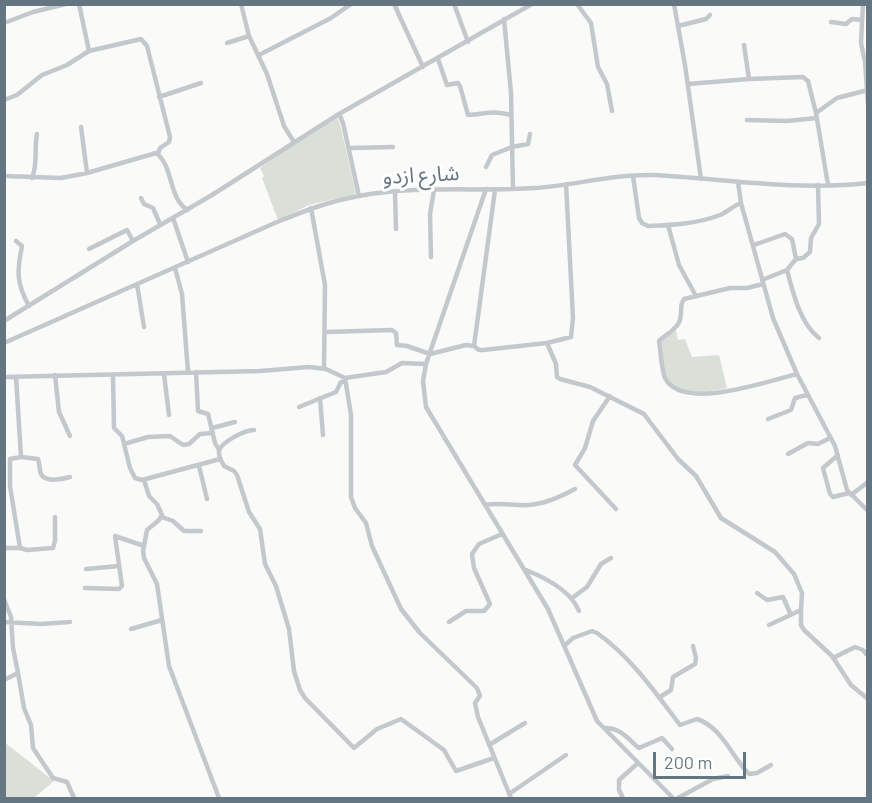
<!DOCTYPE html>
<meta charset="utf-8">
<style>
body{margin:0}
#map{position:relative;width:872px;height:803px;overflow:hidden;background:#fafaf8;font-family:Barlow,sans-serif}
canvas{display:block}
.frame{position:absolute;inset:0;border:6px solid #657683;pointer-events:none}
.scale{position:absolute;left:653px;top:752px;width:93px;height:27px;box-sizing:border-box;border:3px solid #657683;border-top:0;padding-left:8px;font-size:18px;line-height:21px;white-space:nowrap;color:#657683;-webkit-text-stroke:4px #fff;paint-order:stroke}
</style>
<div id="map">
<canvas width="872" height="803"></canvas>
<div class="frame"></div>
<div class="scale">200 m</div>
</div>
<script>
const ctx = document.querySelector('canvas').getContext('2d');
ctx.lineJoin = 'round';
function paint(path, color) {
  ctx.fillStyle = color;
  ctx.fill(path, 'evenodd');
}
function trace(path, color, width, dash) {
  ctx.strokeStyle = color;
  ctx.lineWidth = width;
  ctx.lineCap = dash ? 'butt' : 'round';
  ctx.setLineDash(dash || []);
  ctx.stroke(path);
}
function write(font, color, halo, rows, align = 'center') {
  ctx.font = font + ' Barlow,"Noto Sans Arabic",sans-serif';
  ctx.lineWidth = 6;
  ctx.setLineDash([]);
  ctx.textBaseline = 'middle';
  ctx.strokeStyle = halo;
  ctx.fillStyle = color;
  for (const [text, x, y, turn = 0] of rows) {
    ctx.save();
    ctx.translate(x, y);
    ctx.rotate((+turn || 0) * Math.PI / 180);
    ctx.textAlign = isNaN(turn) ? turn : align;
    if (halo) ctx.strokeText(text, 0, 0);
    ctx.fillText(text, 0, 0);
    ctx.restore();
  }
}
paint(new Path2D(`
 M 337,118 L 340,124 L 356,194 L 309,205 L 278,220 L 262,178 L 264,176 L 260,168 L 285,150 Z
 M 676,330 L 678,340 L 685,339 L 692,357 L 719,355 L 727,388 C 709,392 673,399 666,375 C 663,364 663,352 661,341 Z
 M 4,742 L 54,781 L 34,798 L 5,798 Z`), '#dadfd7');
trace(new Path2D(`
 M 79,4 L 89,51
 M 241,4 L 249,36 L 267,74 L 284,126 L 294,142
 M 394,4 L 423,67
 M 454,4 L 468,42
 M 577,4 L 591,23 L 598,67 L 607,84 L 612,111
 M 674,4 L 685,65 L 701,179
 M 863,4 L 861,43 L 865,62 L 868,104
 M 504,19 L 511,93 L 513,189
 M 831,22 L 846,24 L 852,19 L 862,20
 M 4,23 L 33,12 L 66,4
 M 678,26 L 706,19 L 710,15
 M 227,43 L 249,36
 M 744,45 L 749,79
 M 259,55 L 331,18 L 351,4
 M 438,59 L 447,85 L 458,83 L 460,86 L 468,115 C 487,114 491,110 511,115
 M 688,84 L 749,79 L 803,77 L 808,81 L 816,113
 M 159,97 L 201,83
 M 4,100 L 17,95 L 42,75 L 67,65 L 89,51 L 141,39 L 147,46 L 170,137 L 169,142 L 160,148 L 158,154
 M 339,114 L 343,123 L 359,196
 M 747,120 L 787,121 L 817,118
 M 81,127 L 87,173
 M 349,148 L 393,147
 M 486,167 L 492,155 L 512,147 L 528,144 L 530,134
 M 4,176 L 61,178 L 87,173 L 156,153 C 174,166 168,199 188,210
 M 633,176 L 639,218 L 642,223 L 648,226 C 672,225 697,224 720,215 C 727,212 733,206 741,203
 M 32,178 C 38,165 34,148 37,134
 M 738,182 L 741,203 L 773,318 L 797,374 L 835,446 L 847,490 L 868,511
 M 828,185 L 816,113 L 837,98 L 868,90
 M 486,189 L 426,364 L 423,381 L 426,407 L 548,609 L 597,721 L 673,798
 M 395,192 L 396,229
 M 141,198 L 144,204 L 153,208 L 160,224
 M 311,208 L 325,285 L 324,369
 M 173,218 L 188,262
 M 668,225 L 679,265 L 696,296
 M 16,241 L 22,246 C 17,270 16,283 29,306
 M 754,245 L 785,234 L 792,239 L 796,259
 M 89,249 L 127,230 L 133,241
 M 431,257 L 430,214 L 434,190
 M 175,268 L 182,294 L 188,372
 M 787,270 C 793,293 800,323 819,338
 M 762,280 L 787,270 L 796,259 L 803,258 L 810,252 L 811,238 L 819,224 L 818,185
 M 137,284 L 144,327
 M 763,284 L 747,288 L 730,288 L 684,299 C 678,307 684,316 678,324 C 674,331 665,335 659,341 C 661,352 661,368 665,378 C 682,412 768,381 797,374
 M 4,321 L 133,241 L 212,195 L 339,114 L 532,4
 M 326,332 L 392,330 L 396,333 L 397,345 L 407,346 L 430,354 L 466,345 L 474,346 L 479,350 L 483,350 L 547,343 L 571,337 L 573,318 L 566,184
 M 4,343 L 277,222 C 304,211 330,201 359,196 C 418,185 478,192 536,188 C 575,185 615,174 654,175 C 725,179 796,191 868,183
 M 547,343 L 556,364 L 557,377 L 560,379 L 590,387 L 644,414 L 678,459 L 696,476 L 721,518 L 775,552 L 794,574 L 802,593 L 801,610 L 801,625 L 804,630 L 832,656 L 851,685 L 868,699
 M 474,346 L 495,190
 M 196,372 L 198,411 L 208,414 L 215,443 L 219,450
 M 164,374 L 169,415
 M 55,375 L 59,412 L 70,436
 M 113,375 L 114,428 L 122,436 L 130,468 L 135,478 L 142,480 L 220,459
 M 4,377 L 260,371 L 309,367 L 326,369 L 345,378 L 386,372 L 402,363 L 426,364
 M 16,377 L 21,457
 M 345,378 L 351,415 L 351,497 L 355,508 L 366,523 L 372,546 L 401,609 L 420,633 L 477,688 L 480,696 L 475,703 L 478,717 L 511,798
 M 610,396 L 593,421 L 585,448 L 575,465 L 616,509
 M 320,398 L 323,435
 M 299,407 L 336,392 L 341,382 L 345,381
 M 768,419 L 791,410 L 795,398 L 807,395
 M 212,428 L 235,422
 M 254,430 C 245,430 221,442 219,451 C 218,456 222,462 224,466 L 234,471 L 237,475 L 249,512 L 260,529 L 265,564 L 276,586 L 289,629 L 294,671 L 300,690 L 305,698 L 354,748 L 377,729 L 401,719 L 444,750 L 456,771 L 494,758
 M 124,444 L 148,437 L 170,436 L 183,445 L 189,444 L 200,434 L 213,433
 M 788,454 L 808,443 L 818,444 L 830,438
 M 838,455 L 823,468 L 830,494 L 833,497 L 849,493
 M 199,466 L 207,499
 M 144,480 L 149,496 L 157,504 L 162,515 L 159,520 L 147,530 L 143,551 L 144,558 L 157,584 L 169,666 L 219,798
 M 851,495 L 868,482
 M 485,505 C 500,502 514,506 529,505 C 545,504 562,496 575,489
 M 162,517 L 173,521 L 184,531 L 201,531
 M 4,548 L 20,548 L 10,486 L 10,459 L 21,457 L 38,459 C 40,464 39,470 41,474 C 45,483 63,479 70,477
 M 20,548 L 27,550 L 53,548 L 55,541 L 55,517
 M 86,569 L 119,566
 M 526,570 C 546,578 571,591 579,611
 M 85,588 L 119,589 L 122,586 L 115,536 L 144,546
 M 757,593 L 767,600 L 783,597 L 791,615
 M 572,598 L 587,587 L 601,564 L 611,558
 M 4,599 L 11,617 L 13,648 L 18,673 L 4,680
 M 4,622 L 41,624 L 70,622
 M 449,622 L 466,611 L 484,611 L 490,604 L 474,568 L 472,554 L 479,544 L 502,534
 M 769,625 L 801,610
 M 131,629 L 162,620
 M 564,646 L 573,638 L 592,631 L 597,633 C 631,657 655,692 680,725 L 697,719 C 722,727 732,757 749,774 L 757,773 L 771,765
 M 833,658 L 855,647 L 863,650 L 866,654
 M 18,673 L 24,708 L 31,725 L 33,748 L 53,778 L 67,782 L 74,798
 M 660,697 L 671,690 L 673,677 L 695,664 L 696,658 L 693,646
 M 604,728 C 620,727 628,739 639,748 L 662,738 L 672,749
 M 489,745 L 525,723
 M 509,794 L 566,755
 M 623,798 L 619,790 L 619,780 L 638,763
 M 678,798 L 713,779 L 728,776`), '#c3c8cc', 4.5);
write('21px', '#657683', '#fff', [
 ["شارع ازدو",421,175,-3]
]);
</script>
